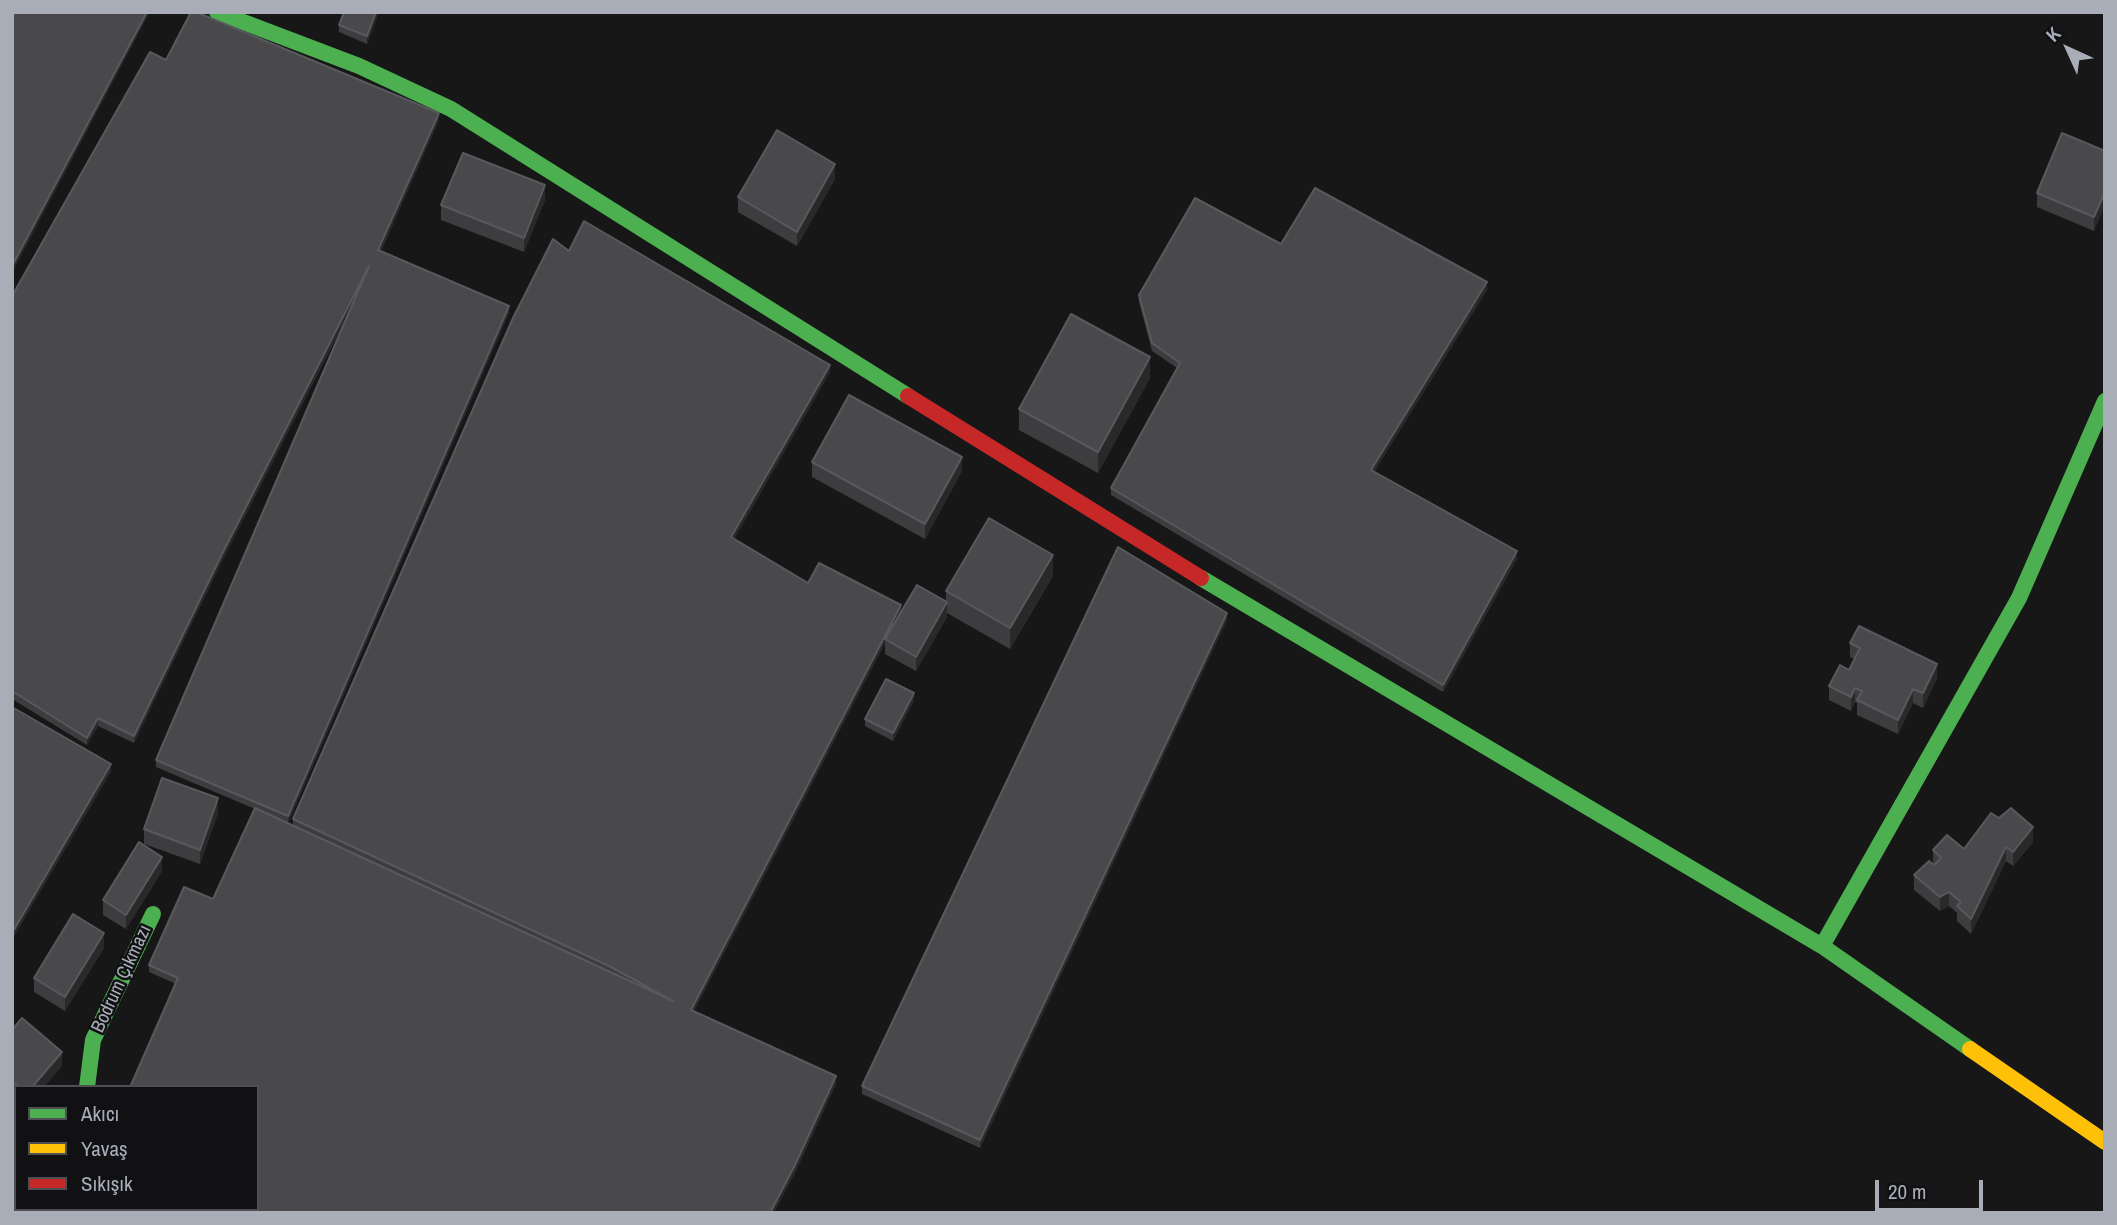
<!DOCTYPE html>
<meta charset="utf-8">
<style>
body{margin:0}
#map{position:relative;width:2117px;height:1225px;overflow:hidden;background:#171717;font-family:"Archivo Narrow",sans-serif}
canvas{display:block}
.frame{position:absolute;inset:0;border:14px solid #a8adb8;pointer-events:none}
.legend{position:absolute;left:14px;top:1085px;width:245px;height:126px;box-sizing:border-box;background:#111113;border:2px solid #4d4f55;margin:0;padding:9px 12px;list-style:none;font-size:21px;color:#a8adb8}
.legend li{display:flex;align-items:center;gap:14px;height:35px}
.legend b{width:35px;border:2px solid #4d4f55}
.north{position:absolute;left:2033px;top:14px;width:70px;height:70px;-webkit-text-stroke:5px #111113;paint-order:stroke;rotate:315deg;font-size:19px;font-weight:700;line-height:28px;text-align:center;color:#a8adb8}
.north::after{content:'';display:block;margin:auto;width:24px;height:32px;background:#a8adb8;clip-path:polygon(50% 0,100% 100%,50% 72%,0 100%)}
.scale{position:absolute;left:1875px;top:1180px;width:108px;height:32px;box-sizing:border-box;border:4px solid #a8adb8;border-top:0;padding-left:9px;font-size:21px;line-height:24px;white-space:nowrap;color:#a8adb8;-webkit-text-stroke:5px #111113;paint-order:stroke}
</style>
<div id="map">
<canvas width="2117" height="1225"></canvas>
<div class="frame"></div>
<ul class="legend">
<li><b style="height:9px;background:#4caf50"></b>Akıcı</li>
<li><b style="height:9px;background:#ffc107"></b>Yavaş</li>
<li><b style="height:9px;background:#c62828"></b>Sıkışık</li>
</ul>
<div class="north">K</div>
<div class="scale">20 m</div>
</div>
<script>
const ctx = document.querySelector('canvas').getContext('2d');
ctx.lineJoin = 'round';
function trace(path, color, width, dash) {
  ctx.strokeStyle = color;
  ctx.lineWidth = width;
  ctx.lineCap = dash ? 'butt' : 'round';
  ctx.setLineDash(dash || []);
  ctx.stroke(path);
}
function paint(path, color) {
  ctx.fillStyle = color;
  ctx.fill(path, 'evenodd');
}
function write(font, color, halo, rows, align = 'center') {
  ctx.font = font + ' "Archivo Narrow",sans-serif';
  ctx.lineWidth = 5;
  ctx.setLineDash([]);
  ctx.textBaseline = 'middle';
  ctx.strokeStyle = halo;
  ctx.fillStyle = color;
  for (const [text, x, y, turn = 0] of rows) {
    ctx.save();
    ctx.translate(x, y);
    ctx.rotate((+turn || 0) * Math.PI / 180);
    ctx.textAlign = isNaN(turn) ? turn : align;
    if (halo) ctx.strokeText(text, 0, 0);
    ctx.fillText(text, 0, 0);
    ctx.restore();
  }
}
trace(new Path2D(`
 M 73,1213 L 73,1209`), '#4b4c50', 38);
trace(new Path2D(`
 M 217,12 L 359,66 L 451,109 L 908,396
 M 1201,578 L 1822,946 L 1970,1049
 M 1822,946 L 2019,598 L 2105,401
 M 87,1087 L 93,1040 L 153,914`), '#4caf50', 16);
trace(new Path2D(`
 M 1970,1049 L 2105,1142`), '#ffc107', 16);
trace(new Path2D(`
 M 908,396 L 1201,578`), '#c62828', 16);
paint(new Path2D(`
 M 379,12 L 367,44 L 339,32 L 339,25 Z
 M 166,60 L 439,120 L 381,251 L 509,313 L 288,823 L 293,826 L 293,819 L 569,251 L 830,372 L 734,539 L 808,583 L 901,612 L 946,602 L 946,591 L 1053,576 L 1010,649 L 947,613 L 947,617 L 916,671 L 885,654 L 885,643 L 694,1011 L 836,1084 L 794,1175 L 257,1087 L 131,1087 L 176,984 L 149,972 L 149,965 L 213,899 L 255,809 L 156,767 L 156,760 L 349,313 L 222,561 L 134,743 L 98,726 L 87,745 L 12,699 L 12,296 Z
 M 2105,151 L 2094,231 L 2037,207 L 2037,193 Z
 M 835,179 L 797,246 L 738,212 L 738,197 Z
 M 545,200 L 524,252 L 441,220 L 441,205 Z
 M 1281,244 L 1487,290 L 1374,472 L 1517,559 L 1443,692 L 1111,495 L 1111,488 L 1177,368 L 1152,351 L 1139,302 L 1139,295 Z
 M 1150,378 L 1098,473 L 1019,430 L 1019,409 Z
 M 812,462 L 962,471 L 925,539 L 812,477 Z
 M 1227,620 L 980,1148 L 862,1094 L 862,1086 Z
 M 1850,643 L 1937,678 L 1923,708 L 1913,703 L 1898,734 L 1857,715 L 1857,703 L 1855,702 L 1851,711 L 1829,700 L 1829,686 L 1849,670 L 1854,659 L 1850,657 Z
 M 914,700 L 893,741 L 865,726 L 865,719 Z
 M 218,813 L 200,864 L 144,844 L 144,829 Z
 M 2033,842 L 2013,866 L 2006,861 L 1971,934 L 1957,921 L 1957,913 L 1949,906 L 1940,911 L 1914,890 L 1914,875 L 1933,864 L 1933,850 L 1964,849 Z
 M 162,871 L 126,929 L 103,915 L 103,900 Z
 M 104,948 L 65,1011 L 34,992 L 34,978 Z
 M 12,1030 L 62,1066 L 44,1087 L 16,1087 L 16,1098 L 12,1095 Z
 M 92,1209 L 185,1209 L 183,1213 L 93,1213 Z`), '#3d3d3f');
paint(new Path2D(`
 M 147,12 L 150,12 L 12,273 L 12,266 Z
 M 376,12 L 379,12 L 367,44 L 367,36 Z
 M 439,113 L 439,120 L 378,257 L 378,250 Z
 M 835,164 L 835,179 L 797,246 L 797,232 Z
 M 545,185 L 545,200 L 524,252 L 524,238 Z
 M 2105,192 L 2105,206 L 2094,231 L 2094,217 Z
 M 369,266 L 369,273 L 222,561 L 134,743 L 134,736 L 222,554 Z
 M 1487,282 L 1487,290 L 1371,477 L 1371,470 Z
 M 509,306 L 509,313 L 288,823 L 288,816 Z
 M 1150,357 L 1150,378 L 1098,473 L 1098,452 Z
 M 830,365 L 830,372 L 731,545 L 731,537 Z
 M 962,457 L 962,471 L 925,539 L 925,524 Z
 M 1517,551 L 1517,559 L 1443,692 L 1443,685 Z
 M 1053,555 L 1053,576 L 1010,649 L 1010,628 Z
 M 947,602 L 947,617 L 916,671 L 916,657 Z
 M 901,605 L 901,612 L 885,639 L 885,643 L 691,1017 L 691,1010 Z
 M 1227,613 L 1227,620 L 980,1148 L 980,1140 Z
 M 1937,664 L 1937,678 L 1923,708 L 1923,693 Z
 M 1855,688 L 1855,702 L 1851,711 L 1851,697 Z
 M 1913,689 L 1913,703 L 1898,734 L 1898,720 Z
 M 914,693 L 914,700 L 893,741 L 893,733 Z
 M 98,718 L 98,726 L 87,745 L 87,738 Z
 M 111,764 L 111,772 L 12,940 L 12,933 Z
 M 218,798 L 218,813 L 200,864 L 200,850 Z
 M 2033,827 L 2033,842 L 2013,866 L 2013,852 Z
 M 2006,847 L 2006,861 L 1971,934 L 1971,919 Z
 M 162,857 L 162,871 L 126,929 L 126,915 Z
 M 1949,892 L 1949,906 L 1940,911 L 1940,897 Z
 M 104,933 L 104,948 L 65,1011 L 65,997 Z
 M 62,1052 L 62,1066 L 44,1087 L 32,1087 Z
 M 836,1076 L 836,1084 L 794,1175 L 774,1213 L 770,1213 Z
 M 177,1209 L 185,1209 L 183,1213 L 175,1213 Z`), '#29292a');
const building = new Path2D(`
 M 12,12 L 147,12 L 12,266 Z
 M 191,12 L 196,12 L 439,113 L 378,250 L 509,306 L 288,816 L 156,760 L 369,266 L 222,554 L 134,736 L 98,718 L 87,738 L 12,691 L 12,296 L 150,52 L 166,60 Z
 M 344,12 L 376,12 L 367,36 L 339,25 Z
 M 777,130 L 835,164 L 797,232 L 738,197 Z
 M 2062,133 L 2105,151 L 2105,192 L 2094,217 L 2037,193 Z
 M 463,153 L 545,185 L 524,238 L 441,205 Z
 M 1315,188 L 1487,282 L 1371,470 L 1517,551 L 1443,685 L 1111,488 L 1180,363 L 1152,343 L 1139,295 L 1195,198 L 1281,244 Z
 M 584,221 L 830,365 L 731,537 L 808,583 L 819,563 L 901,605 L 691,1010 L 836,1076 L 794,1167 L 770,1213 L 185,1213 L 186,1209 L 257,1209 L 257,1087 L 134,1087 L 131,1085 L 178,978 L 149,965 L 184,887 L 213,899 L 255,808 L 673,1001 L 609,966 L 293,819 L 513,318 L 553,239 L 569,251 Z
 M 1071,314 L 1150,357 L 1098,452 L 1019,409 Z
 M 849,395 L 962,457 L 925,524 L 812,462 Z
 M 989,518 L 1053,555 L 1010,628 L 946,591 Z
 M 1118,547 L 1227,613 L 980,1140 L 862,1086 Z
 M 917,585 L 947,602 L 916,657 L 885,639 Z
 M 1859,626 L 1937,664 L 1923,693 L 1913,689 L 1898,720 L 1857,700 L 1862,691 L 1855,688 L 1851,697 L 1829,686 L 1840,665 L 1849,670 L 1860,648 L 1850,643 Z
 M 886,679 L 914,693 L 893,733 L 865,719 Z
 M 12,707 L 111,764 L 12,933 Z
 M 162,778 L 218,798 L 200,850 L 144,829 Z
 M 2011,808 L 2033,827 L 2013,852 L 2006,847 L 1971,919 L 1957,906 L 1961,902 L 1949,892 L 1940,897 L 1914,875 L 1929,861 L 1934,865 L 1941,858 L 1933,850 L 1947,835 L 1964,849 L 1991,813 L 1999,818 Z
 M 139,842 L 162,857 L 126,915 L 103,900 Z
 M 73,914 L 104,933 L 65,997 L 34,978 Z
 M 22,1018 L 62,1052 L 32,1087 L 19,1087 L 12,1081 L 12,1030 Z
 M 114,1209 L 177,1209 L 175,1213 L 120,1213 Z`);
paint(building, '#49494c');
trace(building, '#58595d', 2);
write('19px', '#a8adb8', '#111113', [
 ["Bodrum Çıkmazı",122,979,-65]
]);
</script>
